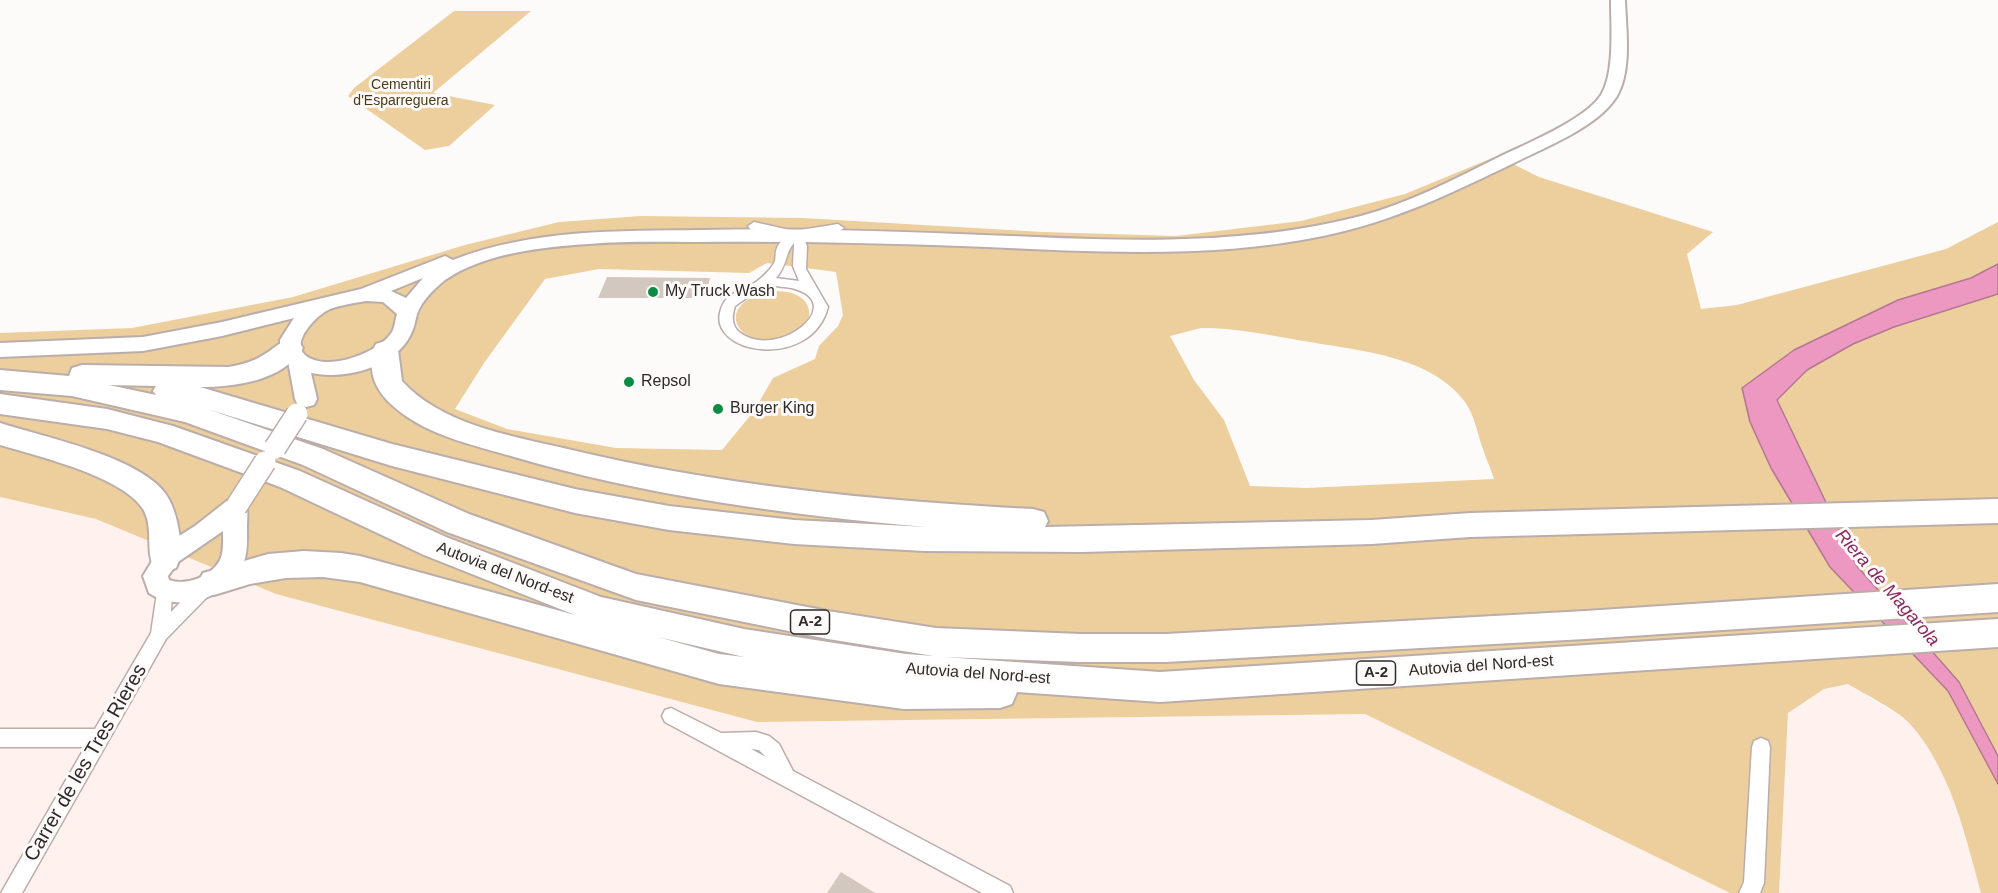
<!DOCTYPE html>
<style>
body{margin:0}
canvas{display:block;background:#fdfafa}
</style>
<canvas width="1998" height="893"></canvas>
<script>
const ctx = document.querySelector('canvas').getContext('2d');
ctx.lineJoin = 'round';
function paint(path, color) {
  ctx.fillStyle = color;
  ctx.fill(path, 'evenodd');
}
function trace(path, color, width, dash) {
  ctx.strokeStyle = color;
  ctx.lineWidth = width;
  ctx.lineCap = dash ? 'butt' : 'round';
  ctx.setLineDash(dash || []);
  ctx.stroke(path);
}
function write(font, color, halo, rows, align = 'center') {
  ctx.font = font + ' Helvetica,sans-serif';
  ctx.lineWidth = 6;
  ctx.setLineDash([]);
  ctx.textBaseline = 'middle';
  ctx.strokeStyle = halo;
  ctx.fillStyle = color;
  for (const [text, x, y, turn = 0] of rows) {
    ctx.save();
    ctx.translate(x, y);
    ctx.rotate((+turn || 0) * Math.PI / 180);
    ctx.textAlign = isNaN(turn) ? turn : align;
    if (halo) ctx.strokeText(text, 0, 0);
    ctx.fillText(text, 0, 0);
    ctx.restore();
  }
}
paint(new Path2D(`
 M 0,497 L 96,519 L 276,594 L 757,722 L 1365,714 L 1730,893 L 0,893 Z
 M 1848,684 L 1909,722 L 1941,767 L 1965,833 L 1981,893 L 1779,893 L 1788,713 L 1824,689 Z`), '#fff1ed');
paint(new Path2D(`
 M 454,11 L 531,11 L 433,93 L 495,105 L 449,146 L 425,150 L 348,96 L 354,88 Z
 M 1497,156 L 1539,177 L 1713,232 L 1687,254 L 1701,309 L 1737,305 L 1946,249 L 1998,222 L 1998,264 L 1971,278 L 1898,300 L 1742,389 L 1830,567 L 1948,691 L 1998,784 L 1998,893 L 1981,893 C 1965,835 1951,770 1910,724 C 1899,711 1864,694 1848,684 L 1824,689 L 1788,713 L 1779,893 L 1730,893 L 1365,714 L 757,722 L 276,594 L 96,519 L 0,497 L 0,333 L 132,328 L 293,297 L 465,245 L 559,222 L 641,216 L 803,218 L 1043,232 L 1176,236 L 1301,221 L 1405,194 ZM 767,263 L 836,272 L 843,315 L 838,326 L 819,346 L 815,359 L 773,378 L 754,411 L 722,450 L 616,448 L 507,429 L 455,409 L 484,363 L 545,279 L 599,269 L 749,273 ZM 1201,328 C 1238,328 1273,336 1310,342 C 1361,351 1431,356 1465,402 C 1475,416 1477,433 1483,449 C 1486,459 1491,469 1494,479 L 1307,488 L 1250,486 L 1224,420 L 1194,380 L 1170,336 Z
 M 771,291 C 779,291 787,291 794,294 C 811,300 815,319 800,330 C 749,364 701,306 771,291 Z
 M 1998,294 L 1998,756 L 1959,682 L 1856,565 L 1777,400 L 1807,370 L 1853,344 L 1894,327 Z`), '#eccf9d');
const water = new Path2D(`
 M 1998,264 L 1998,294 L 1894,327 L 1853,344 L 1807,370 L 1777,400 L 1856,565 L 1959,682 L 1998,756 L 1998,784 L 1948,691 L 1830,567 L 1771,468 L 1750,422 L 1742,388 L 1794,350 L 1898,300 L 1971,278 Z`);
paint(water, '#ec98c1');
trace(water, '#b37793', 1.5);
paint(new Path2D(`
 M 607,277 L 710,278 L 705,298 L 598,298 Z
 M 841,872 L 875,893 L 827,893 Z`), '#d3c8c0');
const street = new Path2D(`
 M 754,222 L 794,231 L 838,224 L 844,228 L 838,232 L 803,237 L 807,246 L 806,269 L 828,307 C 811,372 705,354 721,309 C 727,291 743,291 756,282 C 762,278 772,268 775,261 C 776,257 775,252 777,248 C 778,244 783,240 785,237 L 750,229 L 748,226 ZM 794,243 L 793,266 L 799,281 L 776,278 C 788,264 785,253 794,243 ZM 775,286 C 782,287 791,287 798,290 C 845,307 776,361 739,332 C 731,325 732,315 735,306 L 755,292 Z
 M 205,581 L 211,583 L 213,588 L 211,593 L 166,639 L 22,893 L 1,893 L 85,747 L 0,747 L 0,729 L 95,729 L 151,633 L 158,586 L 164,584 L 170,586 L 172,591 L 171,612 L 199,583 Z
 M 671,708 L 721,733 L 756,732 L 769,736 L 779,744 L 793,771 L 1010,886 L 1013,893 L 982,893 L 665,722 L 662,716 L 665,710 ZM 751,749 L 759,750 L 766,757 Z
 M 1761,738 L 1768,741 L 1770,747 L 1764,883 L 1760,893 L 1739,893 L 1744,882 L 1752,747 L 1754,741 Z`);
const secondary = new Path2D(`
 M 1611,0 L 1625,0 C 1626,29 1632,70 1617,96 C 1599,126 1548,146 1518,161 C 1452,193 1395,221 1323,236 C 1212,259 1098,252 987,247 C 889,243 792,241 694,242 C 659,242 624,241 589,244 C 543,247 484,253 445,280 C 434,289 422,300 417,314 C 415,322 414,329 410,336 C 393,368 345,380 311,373 L 317,399 L 314,405 L 306,407 L 298,405 L 295,399 L 288,361 L 280,348 L 280,340 L 294,318 L 222,336 L 143,351 L 0,357 L 0,343 L 143,337 L 222,322 L 361,289 L 445,256 L 453,260 C 532,229 617,231 701,230 C 795,228 889,231 984,235 C 1110,240 1238,248 1361,216 C 1409,203 1453,180 1497,158 C 1525,144 1585,120 1601,95 C 1615,73 1611,26 1611,0 ZM 423,278 L 406,298 L 391,291 ZM 366,301 L 383,302 L 397,314 C 395,320 395,327 392,332 C 379,353 326,373 305,355 C 290,341 318,314 330,309 C 341,305 355,303 366,301 Z
 M 236,498 L 244,500 C 249,509 247,518 247,528 C 247,539 248,553 243,564 C 228,598 180,614 149,593 L 143,576 L 160,548 L 195,526 L 228,500 ZM 223,531 C 223,540 224,552 220,560 C 211,577 186,586 169,580 L 168,576 L 178,562 Z`);
const highway = new Path2D(`
 M 290,339 L 299,342 L 303,348 C 283,381 235,387 200,387 L 392,444 L 575,489 L 669,506 L 794,520 L 927,527 C 788,515 646,496 511,456 C 476,446 436,437 406,416 C 390,405 374,390 372,370 C 371,360 371,352 376,344 L 385,341 L 394,344 L 398,350 L 402,381 C 440,423 506,435 559,447 C 714,485 874,501 1033,509 L 1044,512 L 1048,521 L 1045,527 L 1372,520 L 1470,513 L 1998,499 L 1998,523 L 1470,537 L 1372,544 L 1082,552 L 925,551 L 794,544 L 669,530 L 575,513 L 392,466 L 207,409 L 323,449 L 469,514 L 636,574 L 828,611 L 936,628 L 1080,634 L 1166,634 L 1585,611 L 1998,584 L 1998,612 L 1585,639 L 1166,662 L 1080,662 L 943,657 L 1160,672 L 1998,619 L 1998,647 L 1160,702 L 1017,692 L 1012,704 L 1000,708 L 904,709 L 719,684 L 360,582 L 323,577 L 286,578 L 250,584 L 214,595 L 203,591 L 198,582 L 203,573 L 268,554 L 304,551 L 341,553 L 360,556 L 575,615 L 424,555 L 280,487 L 158,442 L 107,429 L 0,414 L 0,394 L 107,409 L 173,426 L 300,471 L 446,537 L 601,597 L 744,629 L 906,654 L 934,656 L 828,639 L 636,600 L 447,532 L 303,465 L 185,422 L 72,396 L 0,390 L 0,370 L 69,376 L 72,368 L 82,365 L 228,367 C 241,365 253,362 265,354 C 274,349 279,342 290,339 ZM 109,385 L 156,386 L 153,391 L 156,395 ZM 658,637 L 744,657 L 719,654 Z
 M 0,423 C 44,437 137,456 165,493 C 173,504 177,519 179,532 C 181,545 182,556 176,568 L 165,572 L 154,568 C 145,550 154,527 143,509 C 122,476 37,456 0,445 Z`);
trace(street, '#bbada9', 3);
trace(secondary, '#bbada9', 4);
trace(highway, '#bbada9', 4);
paint(street, '#fff');
paint(secondary, '#fff');
paint(highway, '#fff');
const secondaryBridge = new Path2D(`
 M 275,448 L 297,414
 M 236,507 L 265,462`);
trace(secondaryBridge, '#bbada9', 24, []);
trace(secondaryBridge, '#fff', 21);
for (const [x, y, r, color] of [
 [653,292,6,"#0c8b46"],
 [629,382,6,"#0c8b46"],
 [718,409,6,"#0c8b46"]
]) {
  const dot = new Path2D();
  dot.arc(x, y, r, 0, 2 * Math.PI);
  ctx.fillStyle = color;
  ctx.fill(dot);
  trace(dot, '#fdfafa', 2);
}
write('14px', '#4b3916', '#fdfafa', [
 ["Cementiri",401,85],
 ["d'Esparreguera",401,101]
]);
for (const [x, y, w] of [
 [810,622,39],
 [1376,673,39]
]) {
  const box = new Path2D();
  box.roundRect(x - w / 2, y - 12, w, 24, 4.5);
  ctx.fillStyle = '#fdfafa';
  ctx.fill(box);
  trace(box, '#2f2a28', 1.5);
}
write('bold 15px', '#2f2a28', null, [
 ["A-2",810,622],
 ["A-2",1376,673]
]);
write('16px', '#2f2a28', '#fdfafa', [
 ["My Truck Wash",665,292],
 ["Repsol",641,382],
 ["Burger King",730,409]
], 'left');
write('16px', '#2f2a28', '#fdfafa', [
 ["Autovia del Nord-est",505,573,21],
 ["Autovia del Nord-est",1481,666,-4],
 ["Autovia del Nord-est",978,674,4]
]);
write('italic 18px', '#892a60', '#fdfafa', [
 ["Riera de Magarola",1887,588,49]
]);
write('20px', '#2f2a28', '#fdfafa', [
 ["Carrer de les Tres Rieres",86,763,-60]
]);
</script>
